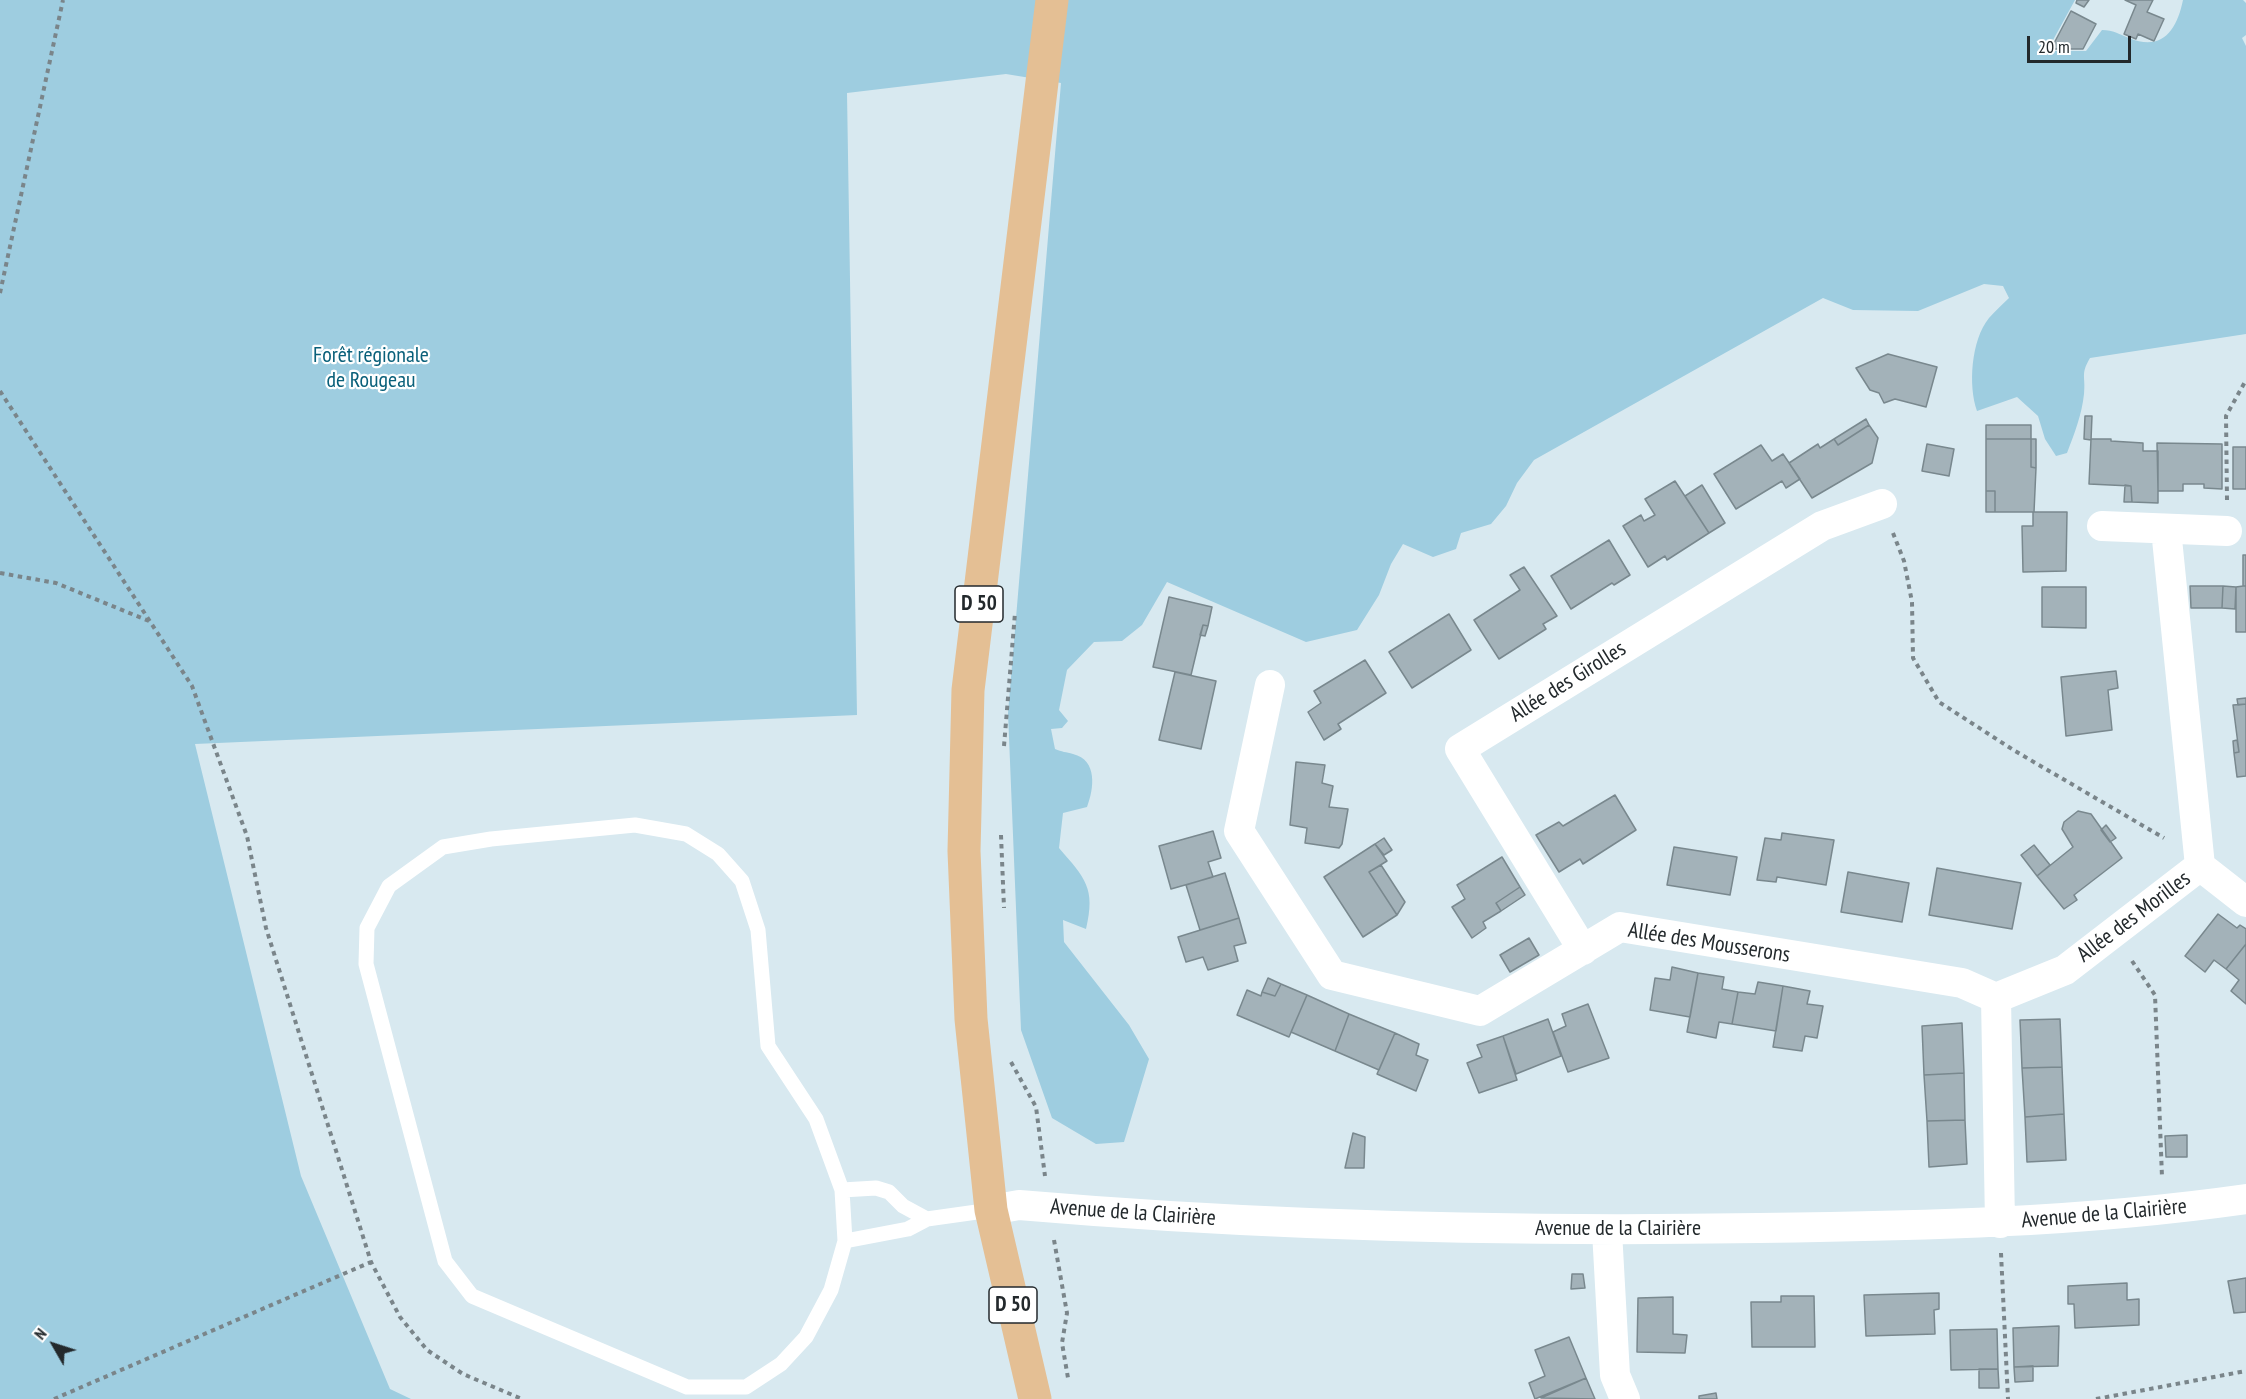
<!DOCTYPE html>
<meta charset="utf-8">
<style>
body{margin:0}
#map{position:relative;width:2246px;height:1399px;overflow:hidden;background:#d8e9f0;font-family:"PT Sans Narrow",sans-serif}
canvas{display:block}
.north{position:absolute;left:24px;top:1315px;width:60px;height:60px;-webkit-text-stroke:4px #fff;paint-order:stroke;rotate:309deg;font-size:16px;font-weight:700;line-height:24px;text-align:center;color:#23292c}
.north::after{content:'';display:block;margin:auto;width:21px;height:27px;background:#23292c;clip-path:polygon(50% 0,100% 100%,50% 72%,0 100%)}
.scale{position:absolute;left:2027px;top:36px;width:104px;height:27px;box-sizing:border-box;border:3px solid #23292c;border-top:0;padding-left:8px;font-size:18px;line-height:21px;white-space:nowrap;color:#23292c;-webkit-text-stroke:4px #fff;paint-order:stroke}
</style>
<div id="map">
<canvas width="2246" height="1399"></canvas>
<div class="north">N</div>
<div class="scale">20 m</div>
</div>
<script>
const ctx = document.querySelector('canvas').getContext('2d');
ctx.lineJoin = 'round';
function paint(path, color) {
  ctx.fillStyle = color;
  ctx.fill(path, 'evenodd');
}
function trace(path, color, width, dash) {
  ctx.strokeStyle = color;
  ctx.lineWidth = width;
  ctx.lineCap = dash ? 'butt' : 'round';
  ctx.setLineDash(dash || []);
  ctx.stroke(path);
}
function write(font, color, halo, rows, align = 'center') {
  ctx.font = font + ' "PT Sans Narrow",sans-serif';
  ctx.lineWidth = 4.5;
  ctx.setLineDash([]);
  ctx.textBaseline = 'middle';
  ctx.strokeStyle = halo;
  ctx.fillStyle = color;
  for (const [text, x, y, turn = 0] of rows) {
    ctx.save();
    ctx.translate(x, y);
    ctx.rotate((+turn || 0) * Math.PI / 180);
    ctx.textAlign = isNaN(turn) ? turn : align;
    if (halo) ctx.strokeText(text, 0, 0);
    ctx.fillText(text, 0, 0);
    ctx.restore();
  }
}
paint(new Path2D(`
 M 0,0 L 2075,0 L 2047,51 L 2086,51 L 2102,30 C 2114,30 2118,34 2129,38 C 2162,52 2177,30 2183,0 L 2243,0 L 2246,3 L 2246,35 L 2242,38 L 2246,46 L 2246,334 L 2090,358 C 2080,375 2086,376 2084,394 C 2082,414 2074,435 2067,453 L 2056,456 L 2045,439 L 2038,416 L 2017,397 L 1977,411 C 1968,386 1971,340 1989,318 C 1995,311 2002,305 2009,298 L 2003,286 L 1984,284 L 1918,311 L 1853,310 L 1823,298 L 1534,460 L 1517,483 L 1506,506 L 1491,524 L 1461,533 L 1456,549 L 1433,557 L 1403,544 L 1391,564 L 1379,595 L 1357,630 L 1306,642 L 1167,582 L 1142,625 L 1122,641 L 1094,642 L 1067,670 L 1059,710 L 1068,721 L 1062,728 L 1051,729 L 1055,749 C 1062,752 1066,752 1073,754 C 1098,760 1094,789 1087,807 L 1063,813 L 1059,848 C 1085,878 1096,888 1086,929 L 1063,920 L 1064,942 L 1129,1025 L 1149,1059 L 1124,1142 L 1096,1144 L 1052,1118 L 1021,1030 L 1008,713 L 1061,83 L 1006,74 L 847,93 L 857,715 L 195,744 L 301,1176 L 390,1389 L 411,1399 L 0,1399 Z`), '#9ecde0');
const building = new Path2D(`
 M 2077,0 L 2089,0 L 2084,7 L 2076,3 Z
 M 2125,0 L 2153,0 L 2147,12 L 2164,19 L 2154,41 L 2138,34 L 2136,39 L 2124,34 L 2136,5 Z
 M 2071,11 L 2096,24 L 2083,49 L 2051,49 Z
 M 1888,354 L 1937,367 L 1926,407 L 1895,399 L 1884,403 L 1879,393 L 1870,390 L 1856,368 Z
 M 2085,416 L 2092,416 L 2091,440 L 2084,439 Z
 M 1866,419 L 1869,425 L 1838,445 L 1834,439 Z
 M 1869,425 L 1878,438 L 1872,463 L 1812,498 L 1789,463 L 1818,444 L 1820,448 L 1834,439 L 1838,445 Z
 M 1986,425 L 2031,425 L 2031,439 L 1986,439 Z
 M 1986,439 L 2031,439 L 2031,467 L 2036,468 L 2034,512 L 1995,512 L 1995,491 L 1986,491 Z
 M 2031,439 L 2036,439 L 2036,468 L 2031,467 Z
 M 2111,439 L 2111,441 L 2143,443 L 2143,451 L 2158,451 L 2158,503 L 2132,502 L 2131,486 L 2089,484 L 2091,439 Z
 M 2157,443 L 2222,444 L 2222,489 L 2204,488 L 2204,484 L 2183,484 L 2183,491 L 2158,491 Z
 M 1927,444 L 1954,449 L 1949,476 L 1922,471 Z
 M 1761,445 L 1772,461 L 1783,454 L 1800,479 L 1786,488 L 1782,481 L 1736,509 L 1714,474 Z
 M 2233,447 L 2246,447 L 2246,489 L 2233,489 Z
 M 1675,481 L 1709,533 L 1667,560 L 1665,556 L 1648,567 L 1623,526 L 1641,515 L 1644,521 L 1655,515 L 1645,499 Z
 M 1702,485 L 1725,523 L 1709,533 L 1685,496 Z
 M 2125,485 L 2131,486 L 2132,502 L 2124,502 Z
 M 1986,491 L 1995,491 L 1995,512 L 1986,512 Z
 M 2033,512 L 2067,512 L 2066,571 L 2023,572 L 2022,526 L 2033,526 Z
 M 1609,540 L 1630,575 L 1614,585 L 1612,583 L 1571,609 L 1551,576 Z
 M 2243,555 L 2246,555 L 2246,586 L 2243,586 Z
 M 1524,567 L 1557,616 L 1543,624 L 1546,629 L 1499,659 L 1474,620 L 1520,590 L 1510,575 Z
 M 2190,586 L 2223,586 L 2222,608 L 2191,608 Z
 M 2223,586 L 2236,587 L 2235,609 L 2222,608 Z
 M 2243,586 L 2246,586 L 2246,632 L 2236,632 L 2236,587 Z
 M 2042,587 L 2086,587 L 2086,628 L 2042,627 Z
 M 1169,597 L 1212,607 L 1208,626 L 1203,625 L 1191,675 L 1153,667 Z
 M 1449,614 L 1471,650 L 1412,688 L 1389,652 Z
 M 1203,625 L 1208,626 L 1205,636 L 1200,635 Z
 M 1365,660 L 1386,693 L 1338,724 L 1341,729 L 1324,740 L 1308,712 L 1321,703 L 1314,691 Z
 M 2116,671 L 2118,688 L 2108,690 L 2112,730 L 2066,736 L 2061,677 Z
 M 1175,672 L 1216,681 L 1201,749 L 1159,740 Z
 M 2246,698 L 2246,704 L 2238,705 L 2237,699 Z
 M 2246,704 L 2246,776 L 2237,777 L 2234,753 L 2239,752 L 2233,705 Z
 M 2237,740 L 2239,752 L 2234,753 L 2233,741 Z
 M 1296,762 L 1325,765 L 1322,783 L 1333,786 L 1329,807 L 1348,809 L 1342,844 L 1339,848 L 1305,843 L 1307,828 L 1290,825 Z
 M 1615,795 L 1636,830 L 1583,864 L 1580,859 L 1559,872 L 1536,835 L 1559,822 L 1563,826 Z
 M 2078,811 L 2091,814 L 2122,858 L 2074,895 L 2077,900 L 2064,909 L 2037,876 L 2073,847 L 2062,829 L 2064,822 Z
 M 2106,825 L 2116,838 L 2110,842 L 2101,830 Z
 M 1213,831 L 1221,858 L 1208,862 L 1213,877 L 1171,889 L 1159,846 Z
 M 1782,833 L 1834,840 L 1826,885 L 1777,877 L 1776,882 L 1757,880 L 1765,838 L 1781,840 Z
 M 1384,838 L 1392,850 L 1384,855 L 1375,844 Z
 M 1375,844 L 1387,861 L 1369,872 L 1397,915 L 1363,937 L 1324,877 Z
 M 2034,845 L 2050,865 L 2037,876 L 2021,855 Z
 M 1674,847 L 1737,857 L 1730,895 L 1667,885 Z
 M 1502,857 L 1520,887 L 1496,903 L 1501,911 L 1483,922 L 1486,928 L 1472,938 L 1452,907 L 1465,899 L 1457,885 Z
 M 1381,865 L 1405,902 L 1397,915 L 1369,872 Z
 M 1937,868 L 2021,883 L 2012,929 L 1929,915 Z
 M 1848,872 L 1909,883 L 1902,922 L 1841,912 Z
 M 1225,873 L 1239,918 L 1200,930 L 1186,885 Z
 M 1520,887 L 1525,895 L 1501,911 L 1496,903 Z
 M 2218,914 L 2237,928 L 2240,925 L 2246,929 L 2246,944 L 2226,969 L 2214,960 L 2205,972 L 2185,956 Z
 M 1239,918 L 1246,943 L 1234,946 L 1238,961 L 1208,970 L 1203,957 L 1186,962 L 1178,937 Z
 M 1529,938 L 1539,955 L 1510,972 L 1500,955 Z
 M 2246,944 L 2246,1004 L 2231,991 L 2239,980 L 2226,969 Z
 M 1672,967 L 1698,973 L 1690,1017 L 1650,1010 L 1655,978 L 1670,980 Z
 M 1698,973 L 1724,977 L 1722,989 L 1738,992 L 1732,1024 L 1719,1022 L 1716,1038 L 1687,1032 Z
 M 1268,978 L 1281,984 L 1275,996 L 1262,992 Z
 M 1758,982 L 1783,986 L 1776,1031 L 1732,1024 L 1738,992 L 1755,994 Z
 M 1281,984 L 1307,995 L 1289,1037 L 1237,1015 L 1247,990 L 1261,996 L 1262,992 L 1275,996 Z
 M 1783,986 L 1810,991 L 1807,1004 L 1823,1006 L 1817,1038 L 1805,1036 L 1802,1051 L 1773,1047 Z
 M 1307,995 L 1349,1014 L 1335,1051 L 1291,1032 Z
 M 1588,1004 L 1609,1058 L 1568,1072 L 1553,1032 L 1566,1026 L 1562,1014 Z
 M 1349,1014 L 1395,1033 L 1379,1070 L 1335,1051 Z
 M 1548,1019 L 1561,1056 L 1516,1074 L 1503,1036 Z
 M 2060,1019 L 2062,1067 L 2022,1068 L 2020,1020 Z
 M 1962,1023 L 1964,1073 L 1924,1075 L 1922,1026 Z
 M 1395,1033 L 1419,1044 L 1416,1055 L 1428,1060 L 1416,1091 L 1377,1074 Z
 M 1503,1036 L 1517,1080 L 1479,1093 L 1467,1063 L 1482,1057 L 1477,1045 Z
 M 2062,1067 L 2064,1114 L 2025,1117 L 2022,1068 Z
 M 1964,1073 L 1965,1120 L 1927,1121 L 1924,1075 Z
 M 2064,1114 L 2066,1160 L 2027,1162 L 2025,1117 Z
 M 1965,1120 L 1967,1164 L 1929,1167 L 1927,1121 Z
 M 1353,1133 L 1365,1137 L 1364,1168 L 1345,1168 Z
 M 2187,1135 L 2187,1157 L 2166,1157 L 2165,1136 Z
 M 1572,1274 L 1583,1274 L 1585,1288 L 1571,1289 Z
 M 2246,1278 L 2246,1312 L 2234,1313 L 2228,1281 Z
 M 2127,1283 L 2127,1300 L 2139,1299 L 2139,1325 L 2075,1328 L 2074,1304 L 2068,1304 L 2068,1286 Z
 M 1939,1293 L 1939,1309 L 1934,1310 L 1935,1334 L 1866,1336 L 1864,1295 Z
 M 1781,1296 L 1814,1296 L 1815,1347 L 1752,1347 L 1751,1302 L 1781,1302 Z
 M 1673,1297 L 1673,1334 L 1687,1335 L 1685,1353 L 1637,1352 L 1638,1298 Z
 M 2059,1326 L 2058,1366 L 2014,1367 L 2013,1328 Z
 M 1997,1329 L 1998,1369 L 1951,1370 L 1950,1330 Z
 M 1569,1337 L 1586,1378 L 1535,1399 L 1529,1383 L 1545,1376 L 1535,1350 Z
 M 2033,1366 L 2033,1381 L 2015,1382 L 2014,1367 Z
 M 1979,1369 L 1998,1369 L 1999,1388 L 1979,1388 Z
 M 1586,1378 L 1595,1399 L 1541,1398 Z
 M 1716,1393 L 1717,1399 L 1699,1399 L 1699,1396 Z`);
paint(building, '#a3b2b9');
trace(building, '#79888e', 1.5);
trace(new Path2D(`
 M 0,293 L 63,0
 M 0,391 L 192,686 L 247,836 L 266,928 L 371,1262 L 400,1317 L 427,1350 L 463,1374 L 522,1399
 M 2227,500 L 2226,416 L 2246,380
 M 1893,533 L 1904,561 L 1912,602 L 1913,658 L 1939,702 L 2015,751 L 2164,838
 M 0,573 L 56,583 L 149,621
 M 1004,746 L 1015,613
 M 1001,835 L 1004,908
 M 2132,961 L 2155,995 L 2162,1177
 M 1011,1062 L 1036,1107 L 1045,1176
 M 1054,1240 L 1067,1313 L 1062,1343 L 1068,1378
 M 2001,1253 L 2008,1399
 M 54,1399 L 371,1262
 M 2096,1399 L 2246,1371`), '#7a858a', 4, [4.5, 4.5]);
trace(new Path2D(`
 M 635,825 L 686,834 L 718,854 L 742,881 L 758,930 L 768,1046 L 816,1119 L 842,1190 L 845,1241 L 831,1290 L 806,1337 L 781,1364 L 746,1387 L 687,1387 L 472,1296 L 445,1261 L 366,964 L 367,928 L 389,886 L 443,847 L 491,839 Z
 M 842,1190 L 876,1188 L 889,1192 L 903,1206 L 927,1219
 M 845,1241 L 908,1229 L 927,1219 L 991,1210`), '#fff', 15);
trace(new Path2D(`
 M 2102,526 L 2227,531
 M 1270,685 L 1239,831 L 1332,975 L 1480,1011 L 1620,927 L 1962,983 L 1996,998
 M 2200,866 L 2246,902
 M 1583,950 L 1460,749 L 1822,526 L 1882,504
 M 991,1210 L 1019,1205 C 1265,1226 1512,1232 1759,1228 C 1923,1226 2084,1222 2246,1199
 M 2000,1223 L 1996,998 L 2065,970 L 2200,866 L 2166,529
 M 1607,1231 L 1615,1375 L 1625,1399`), '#fff', 30);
trace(new Path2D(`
 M 1035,1399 L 991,1210 L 971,1019 L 964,851 L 968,690 L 1052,0`), '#e4bf94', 33);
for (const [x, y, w] of [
 [979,604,48],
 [1013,1305,48]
]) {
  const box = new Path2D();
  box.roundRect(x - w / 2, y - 18, w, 36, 4.5);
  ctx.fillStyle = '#fff';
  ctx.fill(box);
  trace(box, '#23292c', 1.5);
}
write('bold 21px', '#23292c', null, [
 ["D 50",979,604],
 ["D 50",1013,1305]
]);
write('22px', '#0a607a', '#fff', [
 ["Forêt régionale",371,356],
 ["de Rougeau",371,381]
]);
write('22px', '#23292c', '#fff', [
 ["Allée des Girolles",1568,682,-32],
 ["Allée des Morilles",2134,917,-37],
 ["Allée des Mousserons",1709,943,9],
 ["Avenue de la Clairière",1133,1213,4],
 ["Avenue de la Clairière",2104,1214,-5],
 ["Avenue de la Clairière",1618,1229]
]);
</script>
